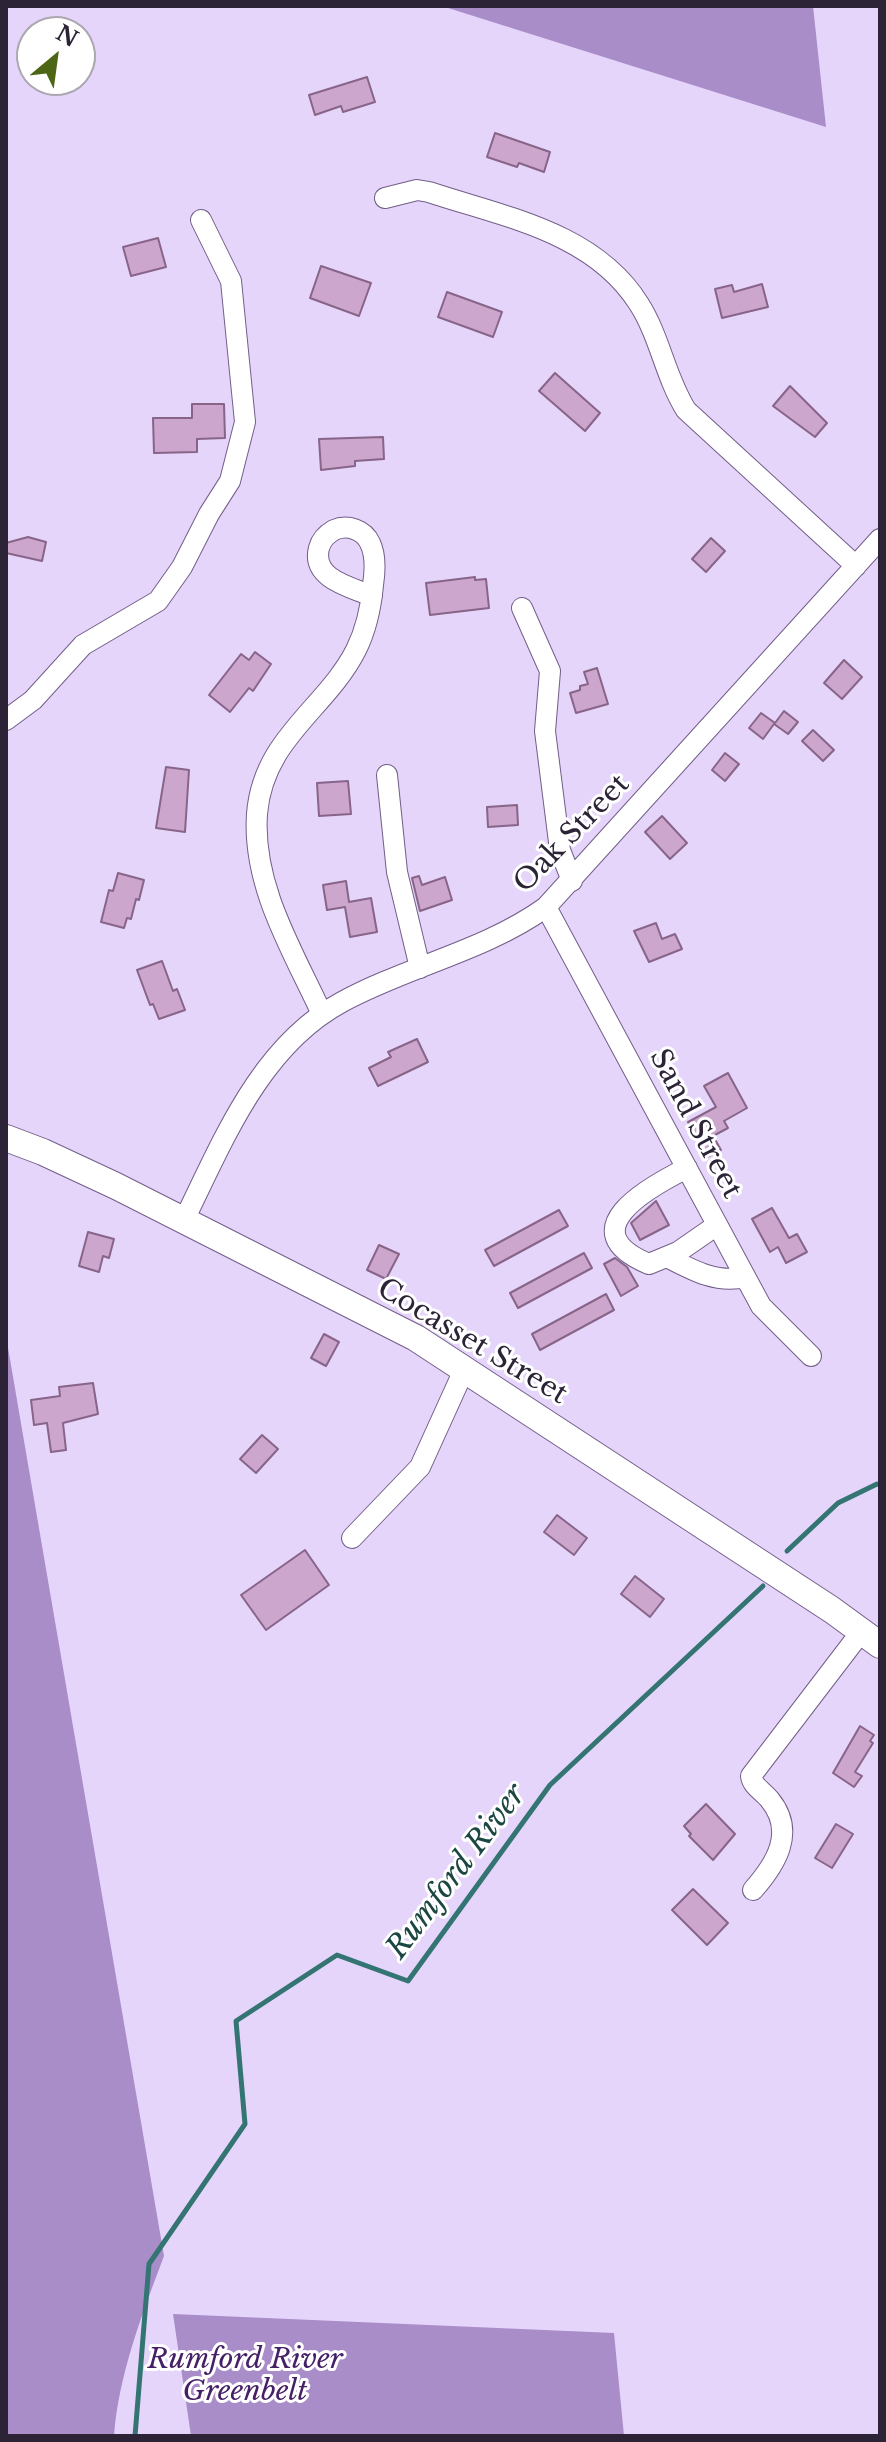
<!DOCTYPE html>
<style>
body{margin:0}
#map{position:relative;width:886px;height:2442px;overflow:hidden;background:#e6d5fb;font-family:"Libre Baskerville",serif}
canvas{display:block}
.frame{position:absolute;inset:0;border:8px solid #2c2436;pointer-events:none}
.north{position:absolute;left:16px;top:16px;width:80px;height:80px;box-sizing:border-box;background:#fff;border:2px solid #aba7af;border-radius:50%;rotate:29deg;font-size:22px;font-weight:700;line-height:32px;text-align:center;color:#2c2436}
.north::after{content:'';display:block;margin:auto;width:28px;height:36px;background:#4d6616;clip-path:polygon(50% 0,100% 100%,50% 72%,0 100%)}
</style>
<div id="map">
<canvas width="886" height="2442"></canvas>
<div class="frame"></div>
<div class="north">N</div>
</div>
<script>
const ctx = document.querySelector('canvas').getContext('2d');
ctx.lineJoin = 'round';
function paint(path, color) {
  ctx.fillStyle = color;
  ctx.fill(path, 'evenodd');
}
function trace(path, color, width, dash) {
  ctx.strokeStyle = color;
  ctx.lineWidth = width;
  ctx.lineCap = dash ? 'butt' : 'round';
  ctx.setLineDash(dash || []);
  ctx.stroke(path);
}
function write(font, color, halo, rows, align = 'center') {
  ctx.font = font + ' "Libre Baskerville",serif';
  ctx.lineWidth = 6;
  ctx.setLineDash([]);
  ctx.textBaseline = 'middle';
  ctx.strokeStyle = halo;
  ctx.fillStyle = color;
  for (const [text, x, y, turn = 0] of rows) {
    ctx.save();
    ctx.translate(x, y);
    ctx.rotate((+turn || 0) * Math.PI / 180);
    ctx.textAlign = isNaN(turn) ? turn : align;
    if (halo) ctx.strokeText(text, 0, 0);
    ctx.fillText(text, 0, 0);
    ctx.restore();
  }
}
paint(new Path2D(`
 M 402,6 L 813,6 L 826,127 L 448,8 Z
 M 6,1336 L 164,2256 C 142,2315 119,2373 114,2436 L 6,2436 Z
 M 173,2314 L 614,2333 L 624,2436 L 191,2436 Z`), '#a98dc9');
trace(new Path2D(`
 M 787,1551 L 838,1503 L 877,1484 L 880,1485
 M 135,2436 L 149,2264 L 245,2124 L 236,2021 L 337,1955 L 408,1981 L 550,1785 L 763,1586`), '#347574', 5);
const building = new Path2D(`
 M 367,77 L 375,102 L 343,112 L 341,106 L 315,115 L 309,95 Z
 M 495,133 L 550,152 L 544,172 L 519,163 L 517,167 L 487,157 Z
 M 158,238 L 166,267 L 131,276 L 123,247 Z
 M 321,266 L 371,283 L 359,316 L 310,298 Z
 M 762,284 L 768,307 L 722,318 L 715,289 L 732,285 L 734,292 Z
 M 447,292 L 502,312 L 493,337 L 438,317 Z
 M 555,373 L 600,413 L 585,431 L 539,391 Z
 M 790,386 L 827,423 L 815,437 L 773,406 Z
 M 192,404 L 224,404 L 225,438 L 197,439 L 197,452 L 154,453 L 153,418 L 192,418 Z
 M 383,437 L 384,459 L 355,461 L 355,466 L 321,470 L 319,439 Z
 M 28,537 L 46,542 L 42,561 L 6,553 L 6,543 Z
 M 711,538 L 725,551 L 706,572 L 692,559 Z
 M 475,577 L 475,580 L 486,579 L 489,608 L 430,615 L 426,583 Z
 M 255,652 L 271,664 L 253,691 L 249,688 L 230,712 L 209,695 L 241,654 L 249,660 Z
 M 844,660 L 862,677 L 842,699 L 824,683 Z
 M 597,668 L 608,704 L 576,713 L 570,693 L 580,690 L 580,686 L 588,684 L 584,672 Z
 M 784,711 L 798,722 L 788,734 L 774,724 L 763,739 L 749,728 L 761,713 L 775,723 Z
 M 813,730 L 834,750 L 823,761 L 802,741 Z
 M 725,753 L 739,764 L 725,781 L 712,770 Z
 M 166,767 L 189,770 L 185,832 L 156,828 Z
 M 348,781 L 351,814 L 319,816 L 317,783 Z
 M 517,805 L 518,825 L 488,827 L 487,807 Z
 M 662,816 L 687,843 L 670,859 L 645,832 Z
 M 118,873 L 144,880 L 139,900 L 136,899 L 131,919 L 127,918 L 124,928 L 101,922 L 109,890 L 113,891 Z
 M 419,876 L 422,885 L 445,877 L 452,900 L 420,911 L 412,878 Z
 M 346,881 L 349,902 L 371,898 L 377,932 L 350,937 L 345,907 L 327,910 L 323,885 Z
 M 656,923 L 662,939 L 675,934 L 682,949 L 649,962 L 634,931 Z
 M 162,961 L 173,991 L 177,989 L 185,1010 L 159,1019 L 153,1004 L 150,1005 L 137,970 Z
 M 417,1039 L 428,1062 L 378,1086 L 369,1068 L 391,1057 L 388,1052 Z
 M 728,1073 L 747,1108 L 724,1121 L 728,1128 L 713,1136 L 721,1150 L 707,1157 L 688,1122 L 716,1107 L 704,1086 Z
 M 656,1201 L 669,1225 L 640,1240 L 631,1223 Z
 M 772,1208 L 789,1238 L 797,1234 L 807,1252 L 786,1263 L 778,1247 L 770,1252 L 752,1219 Z
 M 559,1210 L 568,1226 L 494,1266 L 485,1250 Z
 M 88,1232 L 114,1239 L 109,1258 L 103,1256 L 99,1272 L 79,1266 Z
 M 379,1245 L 399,1254 L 386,1279 L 367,1270 Z
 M 584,1253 L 592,1268 L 518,1308 L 510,1293 Z
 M 615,1258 L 627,1267 L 638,1286 L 621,1296 L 604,1264 Z
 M 606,1294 L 614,1310 L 540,1350 L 532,1334 Z
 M 324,1334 L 339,1342 L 326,1366 L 311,1358 Z
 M 93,1383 L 98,1414 L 63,1423 L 66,1450 L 51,1452 L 47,1423 L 34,1425 L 31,1400 L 60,1396 L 59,1387 Z
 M 262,1435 L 278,1449 L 256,1473 L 240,1459 Z
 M 557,1515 L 587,1538 L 574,1555 L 544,1532 Z
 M 305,1550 L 329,1585 L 266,1630 L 241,1595 Z
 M 635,1576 L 664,1599 L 650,1617 L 621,1594 Z
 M 860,1726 L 874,1735 L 870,1741 L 873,1743 L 855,1772 L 862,1776 L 854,1787 L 833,1773 Z
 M 706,1804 L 735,1834 L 713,1860 L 689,1836 L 691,1834 L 684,1826 Z
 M 836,1824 L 853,1834 L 832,1868 L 815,1858 Z
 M 693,1889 L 728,1923 L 707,1945 L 672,1910 Z`);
paint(building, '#cca6cc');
trace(building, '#876488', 2);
const minor = new Path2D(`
 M 385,198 L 417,190 L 429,192 C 504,217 594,232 639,304 C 660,337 665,376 686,410 L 856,566
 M 522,608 L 550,671 L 545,731 L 560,850 L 572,881
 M 6,720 L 33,700 L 83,645 L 158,601 L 182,567 L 209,514 L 230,481 L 245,422 L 231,281 L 201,220
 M 387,775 L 397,872 L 420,968
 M 546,907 L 761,1306 L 811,1356
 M 322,1014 C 293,951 252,886 257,814 C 263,738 326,709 356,650 C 366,630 371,607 373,585 C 375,572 376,555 370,543 C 364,530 348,524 334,530 C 327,534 321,540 319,548 C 311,579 351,587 372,596
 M 687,1168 C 647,1188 570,1231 649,1264 L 678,1252 L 717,1225
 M 184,1220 C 223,1141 260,1046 342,1002 C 408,966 485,951 546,907 L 880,539
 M 667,1257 C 692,1270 717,1284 745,1277
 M 352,1538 L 420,1467 L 464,1370
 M 753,1890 C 776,1864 796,1832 770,1800 C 763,1791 752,1786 751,1776 L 861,1632`);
const major = new Path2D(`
 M 6,1138 L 43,1152 L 116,1186 L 416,1338 L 832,1610 L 880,1645`);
trace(minor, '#725e88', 22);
trace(major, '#725e88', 28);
trace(minor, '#fff', 20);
trace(major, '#fff', 26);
write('28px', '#2c2436', '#fff', [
 ["Oak Street",572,834,-46],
 ["Sand Street",695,1124,62],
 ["Cocasset Street",472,1342,31]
]);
write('italic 28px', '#462067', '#fff', [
 ["Rumford River",245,2360],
 ["Greenbelt",245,2392]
]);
write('italic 30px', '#1b4642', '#fff', [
 ["Rumford River",457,1872,-53]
]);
</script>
